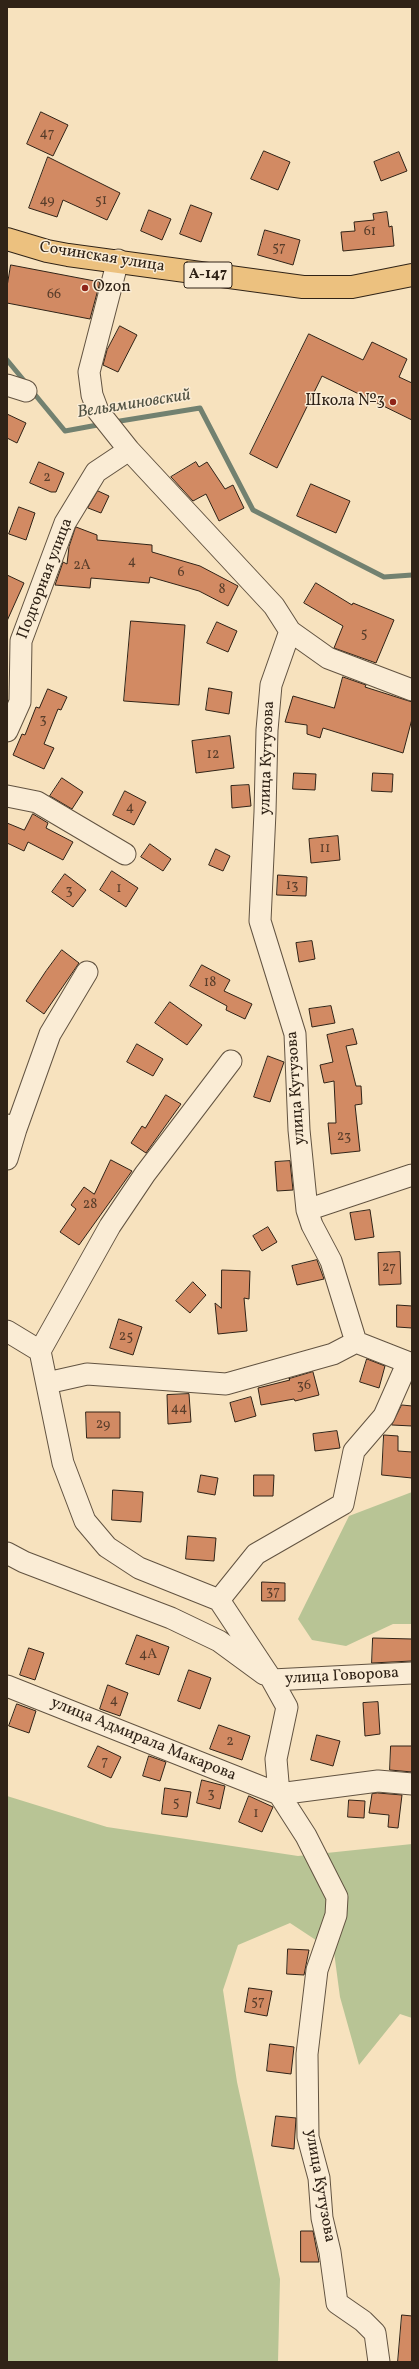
<!DOCTYPE html>
<meta charset="utf-8">
<style>
body{margin:0}
#map{position:relative;width:419px;height:2369px;overflow:hidden;background:#f7e2be;font-family:Vollkorn,serif}
canvas{display:block}
.frame{position:absolute;inset:0;border:8px solid #302317;pointer-events:none}
</style>
<div id="map">
<canvas width="419" height="2369"></canvas>
<div class="frame"></div>
</div>
<script>
const ctx = document.querySelector('canvas').getContext('2d');
ctx.lineJoin = 'round';
function paint(path, color) {
  ctx.fillStyle = color;
  ctx.fill(path, 'evenodd');
}
function trace(path, color, width, dash) {
  ctx.strokeStyle = color;
  ctx.lineWidth = width;
  ctx.lineCap = dash ? 'butt' : 'round';
  ctx.setLineDash(dash || []);
  ctx.stroke(path);
}
function write(font, color, halo, rows, align = 'center') {
  ctx.font = font + ' Vollkorn,serif';
  ctx.lineWidth = 3;
  ctx.setLineDash([]);
  ctx.textBaseline = 'middle';
  ctx.strokeStyle = halo;
  ctx.fillStyle = color;
  for (const [text, x, y, turn = 0] of rows) {
    ctx.save();
    ctx.translate(x, y);
    ctx.rotate((+turn || 0) * Math.PI / 180);
    ctx.textAlign = isNaN(turn) ? turn : align;
    if (halo) ctx.strokeText(text, 0, 0);
    ctx.fillText(text, 0, 0);
    ctx.restore();
  }
}
paint(new Path2D(`
 M 412,1492 L 412,1624 L 393,1624 L 346,1646 L 312,1640 L 298,1619 L 349,1516 Z
 M 7,1796 L 107,1827 L 298,1856 L 412,1844 L 412,2018 L 400,2014 L 359,2065 L 340,1997 L 334,1952 L 290,1923 L 238,1945 L 223,1990 L 237,2082 L 280,2279 L 278,2362 L 7,2362 Z`), '#b8c495');
trace(new Path2D(`
 M 7,360 L 26,383
 M 32,391 L 65,431 L 103,424
 M 114,422 L 200,408 L 253,510 L 384,577 L 412,575`), '#728170', 5);
const building = new Path2D(`
 M 41,112 L 68,125 L 53,156 L 27,144 Z
 M 264,151 L 290,162 L 278,190 L 251,179 Z
 M 399,152 L 407,171 L 381,181 L 374,162 Z
 M 48,157 L 120,193 L 107,220 L 63,200 L 57,217 L 29,208 Z
 M 191,205 L 212,213 L 201,242 L 180,234 Z
 M 149,210 L 171,219 L 162,240 L 141,231 Z
 M 387,212 L 389,227 L 392,226 L 394,246 L 343,251 L 341,232 L 355,231 L 354,222 L 374,220 L 373,214 Z
 M 265,230 L 300,240 L 293,265 L 258,255 Z
 M 11,265 L 100,282 L 90,319 L 7,303 L 7,287 Z
 M 120,326 L 137,335 L 118,372 L 103,365 L 107,350 Z
 M 309,334 L 363,360 L 372,342 L 407,359 L 399,377 L 412,383 L 412,420 L 322,376 L 277,468 L 250,454 Z
 M 7,414 L 26,423 L 17,443 L 7,438 Z
 M 39,462 L 64,473 L 56,492 L 51,492 L 30,483 Z
 M 196,462 L 199,467 L 207,462 L 225,489 L 233,485 L 244,508 L 219,521 L 206,494 L 193,501 L 171,477 Z
 M 311,484 L 350,501 L 336,533 L 297,516 Z
 M 98,491 L 109,496 L 101,513 L 88,508 Z
 M 19,507 L 35,513 L 26,540 L 9,534 Z
 M 76,527 L 97,535 L 97,540 L 152,545 L 152,552 L 200,566 L 238,586 L 228,606 L 199,591 L 150,577 L 149,583 L 91,578 L 90,588 L 55,585 L 63,562 L 67,564 L 69,547 Z
 M 7,575 L 24,583 L 7,621 Z
 M 316,583 L 352,605 L 353,603 L 394,620 L 376,663 L 334,648 L 343,626 L 304,603 Z
 M 131,621 L 185,625 L 179,705 L 124,701 Z
 M 217,622 L 237,631 L 228,652 L 207,643 Z
 M 343,677 L 366,685 L 365,687 L 412,702 L 412,719 L 403,753 L 323,728 L 320,738 L 307,734 L 307,725 L 285,722 L 293,696 L 334,708 Z
 M 209,688 L 232,692 L 229,714 L 206,710 Z
 M 48,689 L 67,697 L 61,710 L 58,709 L 44,744 L 54,748 L 44,769 L 13,755 L 22,734 L 25,735 L 36,707 L 39,708 Z
 M 230,736 L 234,768 L 196,773 L 192,741 Z
 M 294,773 L 316,774 L 315,790 L 293,789 Z
 M 373,773 L 393,774 L 392,792 L 372,791 Z
 M 62,778 L 83,792 L 72,809 L 50,796 Z
 M 249,785 L 251,806 L 232,808 L 231,786 Z
 M 125,791 L 146,802 L 134,825 L 113,815 Z
 M 33,814 L 48,823 L 46,828 L 73,842 L 63,860 L 28,842 L 24,851 L 7,843 L 7,823 L 24,830 Z
 M 338,836 L 340,860 L 311,863 L 309,839 Z
 M 150,844 L 171,859 L 163,871 L 141,857 Z
 M 216,849 L 230,856 L 223,871 L 209,865 Z
 M 112,871 L 138,888 L 126,907 L 100,890 Z
 M 65,874 L 86,890 L 73,907 L 52,892 Z
 M 278,875 L 307,877 L 306,896 L 277,895 Z
 M 312,941 L 315,959 L 299,962 L 296,943 Z
 M 62,950 L 79,963 L 44,1014 L 26,1001 L 46,971 Z
 M 202,965 L 230,980 L 224,991 L 252,1004 L 245,1019 L 226,1010 L 227,1006 L 190,986 Z
 M 170,1002 L 202,1025 L 187,1045 L 155,1023 Z
 M 331,1006 L 335,1023 L 312,1027 L 309,1009 Z
 M 353,1029 L 357,1044 L 346,1046 L 356,1086 L 361,1086 L 362,1104 L 355,1105 L 360,1151 L 331,1154 L 328,1123 L 336,1123 L 334,1081 L 324,1083 L 320,1065 L 333,1062 L 327,1035 Z
 M 137,1044 L 163,1059 L 153,1076 L 127,1062 Z
 M 268,1056 L 284,1062 L 270,1102 L 254,1097 Z
 M 166,1095 L 181,1104 L 146,1153 L 131,1143 L 142,1126 L 145,1128 Z
 M 111,1160 L 132,1171 L 79,1245 L 60,1232 L 76,1209 L 71,1205 L 84,1187 L 94,1194 Z
 M 290,1161 L 293,1190 L 277,1191 L 275,1162 Z
 M 370,1210 L 374,1237 L 355,1240 L 350,1213 Z
 M 268,1227 L 277,1242 L 262,1251 L 253,1236 Z
 M 400,1252 L 401,1284 L 379,1285 L 378,1253 Z
 M 317,1260 L 324,1279 L 297,1285 L 292,1266 Z
 M 222,1270 L 250,1271 L 249,1299 L 244,1298 L 247,1331 L 218,1334 L 215,1303 L 221,1308 Z
 M 193,1282 L 206,1295 L 190,1313 L 176,1301 Z
 M 397,1305 L 412,1306 L 412,1328 L 397,1327 Z
 M 119,1319 L 142,1327 L 133,1355 L 110,1348 Z
 M 367,1359 L 385,1366 L 379,1388 L 360,1382 Z
 M 313,1372 L 319,1395 L 295,1401 L 294,1399 L 261,1405 L 258,1388 L 290,1380 L 289,1379 Z
 M 189,1394 L 191,1422 L 168,1424 L 167,1395 Z
 M 251,1397 L 256,1416 L 235,1422 L 230,1403 Z
 M 402,1405 L 412,1406 L 412,1426 L 392,1425 Z
 M 86,1412 L 120,1412 L 120,1438 L 87,1438 Z
 M 337,1431 L 340,1448 L 315,1451 L 313,1434 Z
 M 384,1435 L 398,1436 L 398,1451 L 412,1452 L 412,1478 L 382,1475 Z
 M 201,1475 L 218,1478 L 215,1495 L 198,1492 Z
 M 254,1475 L 274,1475 L 273,1496 L 254,1496 Z
 M 113,1490 L 143,1492 L 141,1522 L 112,1520 Z
 M 188,1536 L 216,1538 L 214,1561 L 186,1559 Z
 M 262,1582 L 285,1583 L 285,1601 L 262,1601 Z
 M 137,1635 L 169,1647 L 159,1675 L 126,1664 Z
 M 373,1638 L 412,1639 L 412,1661 L 372,1663 Z
 M 29,1648 L 44,1653 L 35,1680 L 20,1675 Z
 M 189,1670 L 211,1678 L 200,1709 L 178,1701 Z
 M 108,1685 L 128,1693 L 120,1716 L 100,1709 Z
 M 378,1702 L 380,1734 L 365,1736 L 363,1703 Z
 M 17,1704 L 36,1711 L 29,1733 L 9,1726 Z
 M 219,1725 L 250,1736 L 242,1760 L 210,1749 Z
 M 317,1735 L 340,1741 L 333,1766 L 311,1760 Z
 M 98,1746 L 121,1757 L 111,1778 L 88,1767 Z
 M 391,1746 L 412,1746 L 412,1772 L 390,1770 Z
 M 149,1756 L 166,1762 L 160,1781 L 143,1776 Z
 M 202,1780 L 225,1786 L 220,1809 L 197,1803 Z
 M 165,1788 L 191,1792 L 187,1817 L 162,1814 Z
 M 378,1793 L 402,1795 L 398,1828 L 388,1827 L 389,1815 L 369,1813 L 372,1794 Z
 M 249,1796 L 273,1807 L 262,1832 L 239,1822 Z
 M 349,1800 L 365,1801 L 364,1818 L 348,1817 Z
 M 288,1949 L 309,1950 L 304,1975 L 287,1974 Z
 M 249,1988 L 272,1991 L 267,2016 L 245,2012 Z
 M 270,2044 L 294,2047 L 291,2074 L 267,2071 Z
 M 276,2116 L 296,2118 L 294,2149 L 272,2146 Z
 M 301,2231 L 313,2231 L 319,2262 L 301,2262 Z
 M 402,2315 L 412,2316 L 412,2362 L 398,2362 Z`);
paint(building, '#d28a63');
trace(building, '#302317', 1);
const minor = new Path2D(`
 M 118,260 L 89,372 L 92,395 L 98,411 L 129,450 L 274,606 L 290,631 L 328,658 L 412,690
 M 7,385 L 26,391
 M 290,631 L 271,685 L 267,730 L 265,812 L 260,921 L 295,1034 L 299,1130 L 307,1210 L 312,1225 L 331,1261 L 356,1342 L 412,1364
 M 7,731 L 20,702 L 21,641 L 65,523 L 96,472 L 129,450
 M 7,796 L 37,802 L 125,854
 M 7,1125 L 16,1129 L 7,1159
 M 16,1129 L 50,1034 L 87,972
 M 307,1210 L 412,1175
 M 7,1331 L 40,1351 L 63,1463 L 85,1521 L 107,1547 L 139,1568 L 219,1600 L 272,1680 L 287,1707 L 276,1759 L 279,1794 L 306,1836 L 337,1897 L 336,1915 L 317,1970 L 307,2054 L 308,2137 L 319,2178 L 322,2218 L 330,2252 L 337,2303 L 363,2321 L 375,2333 L 379,2362
 M 40,1351 L 110,1226 L 145,1174 L 231,1061
 M 47,1383 L 87,1374 L 226,1384 L 333,1354 L 356,1342
 M 7,1553 L 24,1562 L 171,1618 L 219,1641 L 264,1674
 M 219,1600 L 256,1554 L 343,1504 L 354,1451 L 384,1416 L 407,1364
 M 272,1680 L 412,1673
 M 7,1686 L 279,1794 L 378,1781 L 412,1784`);
const highway = new Path2D(`
 M 7,239 L 47,251 L 68,255 L 303,287 L 352,287 L 412,275`);
trace(minor, '#625341', 23);
trace(highway, '#302317', 24);
trace(minor, '#faecd5', 21);
trace(highway, '#ecc17f', 22);
for (const [x, y, r, color] of [
 [85,288,4,"#8f2418"],
 [393,402,4,"#8f2418"]
]) {
  const dot = new Path2D();
  dot.arc(x, y, r, 0, 2 * Math.PI);
  ctx.fillStyle = color;
  ctx.fill(dot);
  trace(dot, '#faecd5', 1.5);
}
write('14px', '#583d2a', null, [
 ["47",47,134],
 ["49",47,201],
 ["51",101,201],
 ["61",370,232],
 ["57",279,248],
 ["66",54,295],
 ["2",47,478],
 ["4",132,562],
 ["2А",82,566],
 ["6",181,573],
 ["8",222,590],
 ["5",364,634],
 ["3",43,720],
 ["12",213,755],
 ["4",130,808],
 ["11",325,849],
 ["13",292,886],
 ["1",119,889],
 ["3",69,891],
 ["18",210,983],
 ["23",344,1137],
 ["28",90,1205],
 ["27",389,1268],
 ["25",126,1337],
 ["36",304,1386],
 ["44",179,1409],
 ["29",103,1425],
 ["37",273,1592],
 ["4А",148,1655],
 ["4",114,1701],
 ["2",230,1742],
 ["7",105,1762],
 ["3",211,1794],
 ["5",176,1803],
 ["1",256,1814],
 ["57",258,2002]
]);
for (const [x, y, w] of [
 [208,275,48]
]) {
  const box = new Path2D();
  box.roundRect(x - w / 2, y - 13, w, 26, 3);
  ctx.fillStyle = '#faecd5';
  ctx.fill(box);
  trace(box, '#302317', 1);
}
write('bold 15px', '#302317', null, [
 ["А-147",208,275]
]);
write('16px', '#302317', '#faecd5', [
 ["Сочинская улица",102,258,9],
 ["Подгорная улица",46,579,-69],
 ["улица Кутузова",268,758,-88],
 ["улица Кутузова",297,1088,-94],
 ["улица Говорова",342,1677,-3],
 ["улица Адмирала Макарова",143,1740,22],
 ["улица Кутузова",319,2186,80]
]);
write('16px', '#302317', '#faecd5', [
 ["Ozon",93,288],
 ["Школа №3",385,402,"right"]
], 'left');
write('italic 17px', '#515243', '#faecd5', [
 ["Вельяминовский",134,405,-9]
]);
</script>
